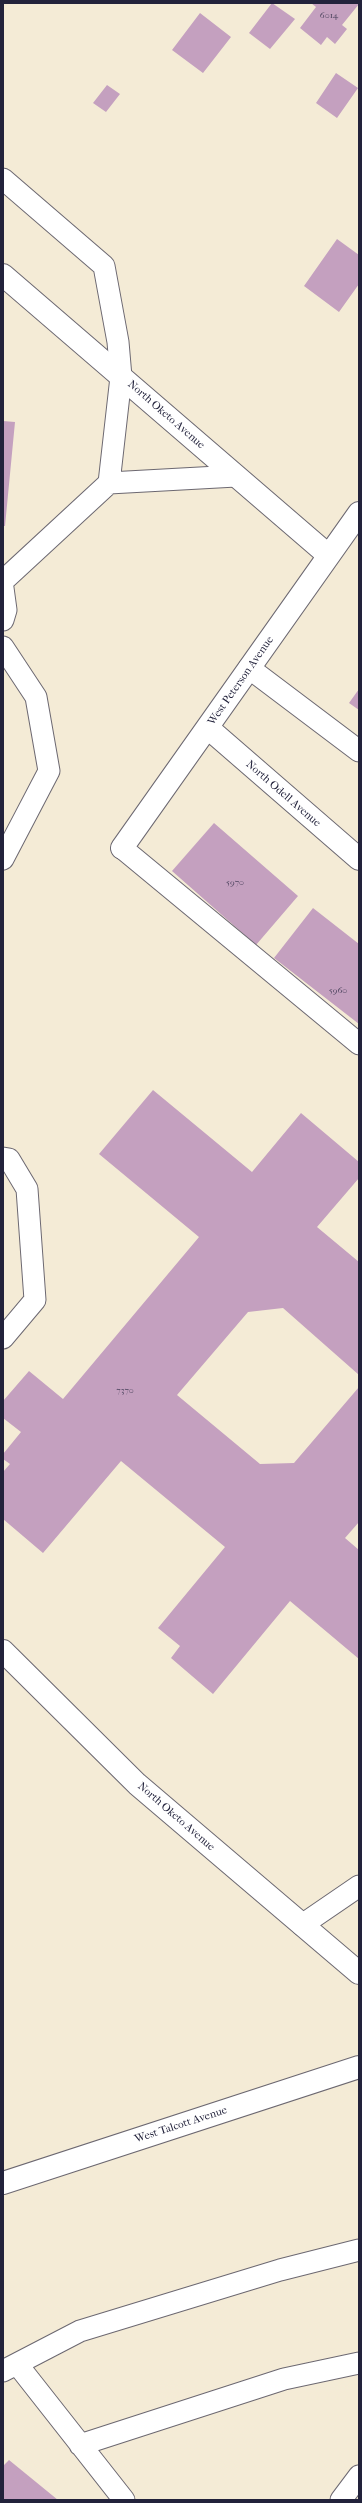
<!DOCTYPE html>
<style>
body{margin:0}
#map{position:relative;width:362px;height:2503px;overflow:hidden;background:#f4ebd6;font-family:"IM FELL French Canon",serif}
canvas{display:block}
.frame{position:absolute;inset:0;border:4px solid #22223b;pointer-events:none}
</style>
<div id="map">
<canvas width="362" height="2503"></canvas>
<div class="frame"></div>
</div>
<script>
const ctx = document.querySelector('canvas').getContext('2d');
ctx.lineJoin = 'round';
function paint(path, color) {
  ctx.fillStyle = color;
  ctx.fill(path, 'evenodd');
}
function trace(path, color, width, dash) {
  ctx.strokeStyle = color;
  ctx.lineWidth = width;
  ctx.lineCap = dash ? 'butt' : 'round';
  ctx.setLineDash(dash || []);
  ctx.stroke(path);
}
function write(font, color, halo, rows, align = 'center') {
  ctx.font = font + ' "IM FELL French Canon",serif';
  ctx.lineWidth = 3;
  ctx.setLineDash([]);
  ctx.textBaseline = 'middle';
  ctx.strokeStyle = halo;
  ctx.fillStyle = color;
  for (const [text, x, y, turn = 0] of rows) {
    ctx.save();
    ctx.translate(x, y);
    ctx.rotate((+turn || 0) * Math.PI / 180);
    ctx.textAlign = isNaN(turn) ? turn : align;
    if (halo) ctx.strokeText(text, 0, 0);
    ctx.fillText(text, 0, 0);
    ctx.restore();
  }
}
paint(new Path2D(`
 M 272,3 L 295,19 L 270,49 L 249,33 Z
 M 311,3 L 359,3 L 359,4 L 342,25 L 347,29 L 335,44 L 327,37 L 321,45 L 300,28 L 316,7 Z
 M 200,13 L 231,37 L 203,73 L 172,50 Z
 M 336,73 L 358,88 L 337,118 L 316,103 Z
 M 107,85 L 120,94 L 106,112 L 93,103 Z
 M 337,239 L 359,255 L 359,284 L 339,312 L 304,286 Z
 M 3,421 L 15,422 L 5,526 L 3,526 Z
 M 359,689 L 359,710 L 349,703 Z
 M 214,823 L 298,896 L 256,945 L 172,871 Z
 M 313,908 L 359,944 L 359,1024 L 274,958 Z
 M 153,1090 L 252,1172 L 301,1113 L 359,1162 L 359,1178 L 317,1227 L 359,1262 L 359,1375 L 283,1308 L 248,1312 L 177,1395 L 260,1464 L 294,1463 L 359,1387 L 359,1522 L 345,1538 L 359,1550 L 359,1659 L 290,1601 L 213,1694 L 171,1658 L 180,1646 L 158,1628 L 225,1547 L 121,1461 L 43,1553 L 3,1519 L 3,1472 L 10,1464 L 3,1459 L 3,1454 L 21,1432 L 3,1418 L 3,1401 L 29,1371 L 63,1399 L 199,1237 L 99,1154 Z
 M 9,2460 L 58,2500 L 3,2500 L 3,2466 Z`), '#c4a0bf');
const service = new Path2D(`
 M 3,179 L 104,266 L 118,342 L 121,377 L 109,483
 M 3,581 L 109,483 L 236,476
 M 3,588 L 6,610 L 3,620
 M 3,647 L 36,697 L 49,771 L 3,859
 M 249,668 L 359,751
 M 122,848 L 359,1044
 M 3,1158 L 9,1159 L 27,1189 L 35,1300 L 3,1338
 M 302,1925 L 359,1886
 M 17,2364 L 124,2500
 M 3,2371 L 80,2331 L 280,2270 L 359,2250
 M 80,2445 L 284,2379 L 359,2363
 M 341,2500 L 359,2476`);
const minor = new Path2D(`
 M 3,275 L 328,555
 M 208,728 L 359,859
 M 122,848 L 359,513
 M 3,1651 L 137,1784 L 359,1973`);
const tertiary = new Path2D(`
 M 3,2183 L 359,2067`);
trace(service, '#6c6871', 23);
trace(minor, '#6c6871', 24);
trace(tertiary, '#6c6871', 24);
trace(service, '#fff', 21);
trace(minor, '#fff', 22);
trace(tertiary, '#fff', 22);
write('9px', '#4a425c', null, [
 ["6014",329,16],
 ["5970",235,883],
 ["5960",338,991],
 ["7370",125,1391]
]);
write('11px', '#22223b', '#fff', [
 ["North Oketo Avenue",166,415,41],
 ["West Peterson Avenue",241,681,-55],
 ["North Odell Avenue",283,794,41],
 ["North Oketo Avenue",176,1817,41],
 ["West Talcott Avenue",181,2125,-18]
]);
</script>
